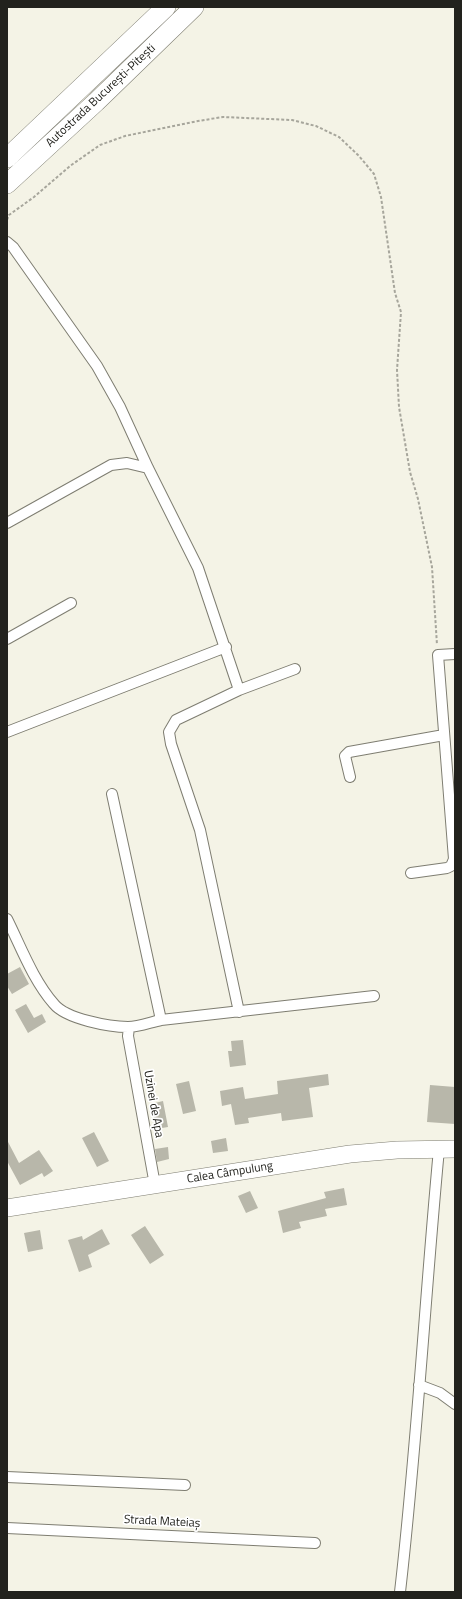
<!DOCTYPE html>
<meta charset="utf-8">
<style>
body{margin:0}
#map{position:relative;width:462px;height:1599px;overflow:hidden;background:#f4f3e6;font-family:"Titillium Web",sans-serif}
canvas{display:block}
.frame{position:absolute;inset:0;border:8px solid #22221d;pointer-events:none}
</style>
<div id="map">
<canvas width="462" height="1599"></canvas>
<div class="frame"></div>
</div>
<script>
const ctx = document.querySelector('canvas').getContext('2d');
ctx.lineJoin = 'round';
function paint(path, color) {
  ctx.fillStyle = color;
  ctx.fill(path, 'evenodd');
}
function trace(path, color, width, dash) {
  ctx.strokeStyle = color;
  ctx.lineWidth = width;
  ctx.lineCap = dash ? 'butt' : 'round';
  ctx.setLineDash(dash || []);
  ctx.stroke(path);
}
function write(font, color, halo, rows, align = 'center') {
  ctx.font = font + ' "Titillium Web",sans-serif';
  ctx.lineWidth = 3.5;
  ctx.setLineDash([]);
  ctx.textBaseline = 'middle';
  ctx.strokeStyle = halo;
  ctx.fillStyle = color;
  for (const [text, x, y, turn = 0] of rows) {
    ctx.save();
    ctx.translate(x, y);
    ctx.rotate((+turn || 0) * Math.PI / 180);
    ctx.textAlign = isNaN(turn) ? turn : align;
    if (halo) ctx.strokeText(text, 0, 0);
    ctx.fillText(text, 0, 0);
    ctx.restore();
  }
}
paint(new Path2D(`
 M 20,967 L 29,984 L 12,994 L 7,986 L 7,974 Z
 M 26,1004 L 34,1018 L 42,1014 L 46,1022 L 28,1033 L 15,1010 Z
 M 243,1040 L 246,1065 L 230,1067 L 228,1051 L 232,1051 L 231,1041 Z
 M 328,1074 L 329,1085 L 309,1088 L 313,1117 L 282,1121 L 281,1113 L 248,1118 L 249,1123 L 235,1125 L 231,1104 L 222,1106 L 220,1091 L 243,1087 L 245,1099 L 278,1094 L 277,1081 Z
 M 189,1081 L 196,1111 L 183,1114 L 176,1084 Z
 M 430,1085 L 455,1087 L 455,1124 L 427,1122 Z
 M 163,1101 L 168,1127 L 156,1129 L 151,1104 Z
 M 94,1132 L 109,1161 L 97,1167 L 82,1138 Z
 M 226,1138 L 228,1151 L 213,1153 L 211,1141 Z
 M 7,1140 L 19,1163 L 39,1150 L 53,1171 L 44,1177 L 42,1173 L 20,1185 L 7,1161 Z
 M 168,1147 L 169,1159 L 157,1162 L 155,1149 Z
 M 344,1188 L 347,1205 L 325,1209 L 327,1216 L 299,1222 L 301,1228 L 283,1233 L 278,1211 L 326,1198 L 324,1192 Z
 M 250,1191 L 258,1208 L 246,1213 L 238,1196 Z
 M 145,1226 L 164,1255 L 150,1264 L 131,1235 Z
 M 102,1229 L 110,1244 L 88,1255 L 92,1267 L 79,1272 L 68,1240 L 82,1236 L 83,1240 Z
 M 40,1230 L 43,1249 L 28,1252 L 24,1233 Z`), '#b8b7aa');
const minor = new Path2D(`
 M 7,242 L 13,247 L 97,366 L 120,407 L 148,468 L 198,568 L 239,690 L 176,720 L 169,732 L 171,744 L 200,830 L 239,1012
 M 7,523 L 111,465 L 127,463 L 148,468
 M 7,639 L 71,603
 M 239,690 L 295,669
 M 7,732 L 226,647
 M 350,777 L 345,756 L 349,752 L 444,735
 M 112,794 L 161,1020
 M 411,873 L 447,868 L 451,866 L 454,859 L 438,655 L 455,654
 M 7,919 C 21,947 33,980 54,1004 C 66,1019 110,1027 128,1027 C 139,1027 151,1022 161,1020 L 374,996
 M 129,1027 L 128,1036 L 155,1185
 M 419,1385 L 440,1393 L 455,1404
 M 7,1477 L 185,1485
 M 7,1528 L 315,1543
 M 400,1592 C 417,1445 425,1297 439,1149`);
const trunk = new Path2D(`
 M 7,1208 L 350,1154 L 397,1150 L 455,1149`);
const motorway = new Path2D(`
 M 7,158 L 166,7
 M 7,184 L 96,102 L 194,7`);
trace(minor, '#7e7d71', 12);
trace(trunk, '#7e7d71', 18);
trace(motorway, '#7e7d71', 20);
trace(new Path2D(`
 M 7,220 L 9,215 L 34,197 L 70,166 L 100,145 L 125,136 L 198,121 L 223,117 L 292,120 L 316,126 L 339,137 L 359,156 L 374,174 L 381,197 L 395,293 L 401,312 L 397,370 L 399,407 L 410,472 L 418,499 L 432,567 L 437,645`), '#a7a69c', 2, [3, 2]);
trace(minor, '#fff', 10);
trace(trunk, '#fff', 17);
trace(motorway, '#fff', 19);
write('12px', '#22221d', '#fff', [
 ["Autostrada București-Pitești",101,96,-43],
 ["Uzinei de Apa",153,1104,80],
 ["Calea Câmpulung",230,1173,-9],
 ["Strada Mateiaș",162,1522,3]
]);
</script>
